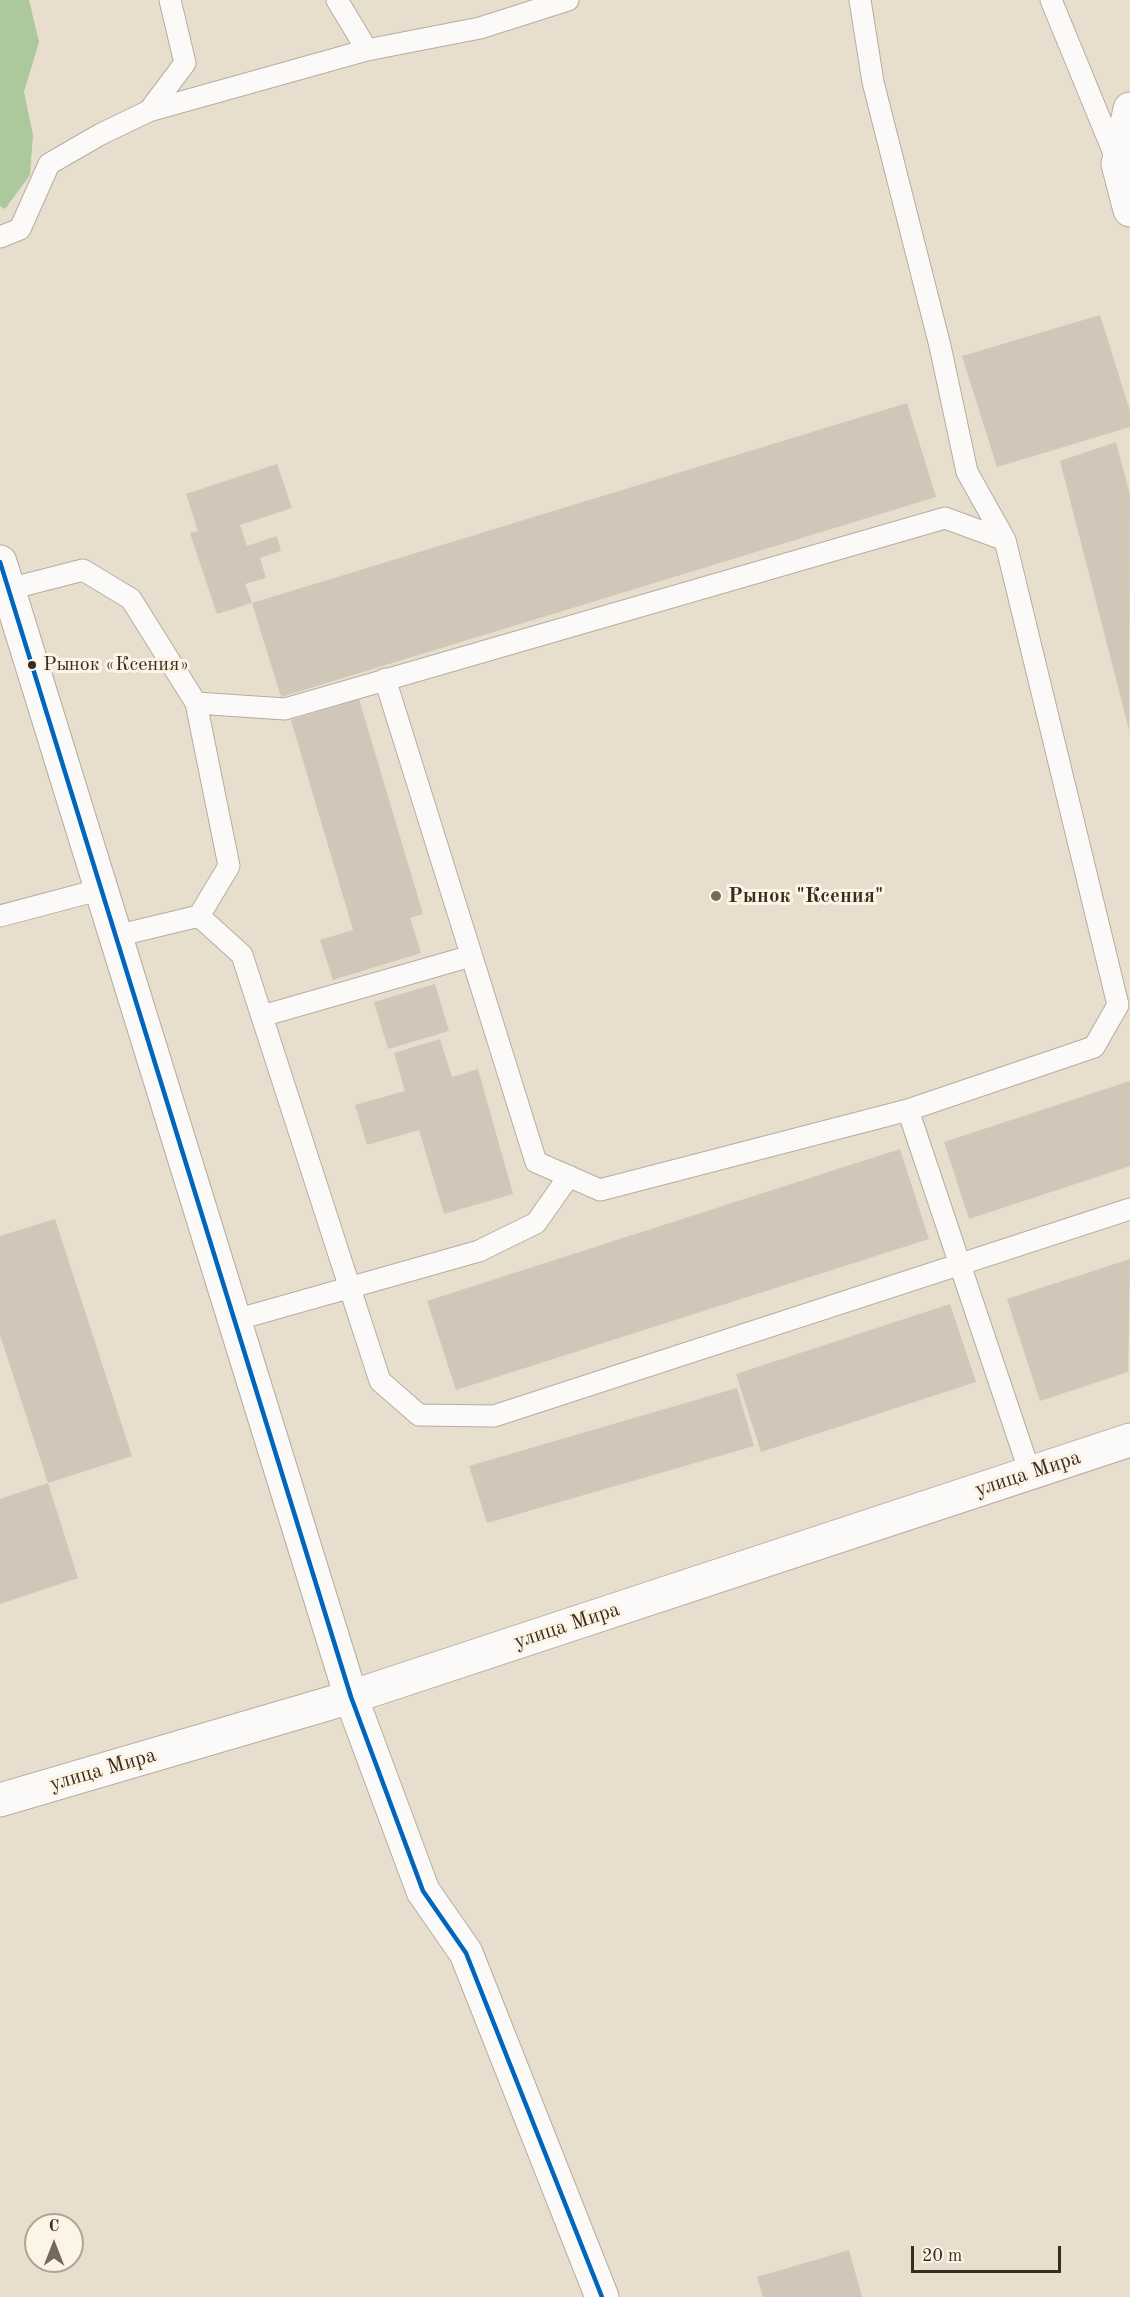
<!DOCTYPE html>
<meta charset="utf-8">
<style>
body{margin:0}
#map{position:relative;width:1130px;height:2297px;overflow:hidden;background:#e8dece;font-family:"Old Standard TT",serif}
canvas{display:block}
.north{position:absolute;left:24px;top:2213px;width:60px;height:60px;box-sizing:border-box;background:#fcf5e5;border:2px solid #afa495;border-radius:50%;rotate:0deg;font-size:16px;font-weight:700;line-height:24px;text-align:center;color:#3b2a1e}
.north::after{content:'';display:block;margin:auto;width:21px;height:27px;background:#78695c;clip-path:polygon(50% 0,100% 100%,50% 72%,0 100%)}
.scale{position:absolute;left:911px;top:2246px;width:150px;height:27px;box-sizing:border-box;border:3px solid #3b2a1e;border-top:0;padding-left:8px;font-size:18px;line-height:21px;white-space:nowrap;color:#3b2a1e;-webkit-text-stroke:4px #fcf5e5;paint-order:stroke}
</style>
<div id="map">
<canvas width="1130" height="2297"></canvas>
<div class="north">С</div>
<div class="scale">20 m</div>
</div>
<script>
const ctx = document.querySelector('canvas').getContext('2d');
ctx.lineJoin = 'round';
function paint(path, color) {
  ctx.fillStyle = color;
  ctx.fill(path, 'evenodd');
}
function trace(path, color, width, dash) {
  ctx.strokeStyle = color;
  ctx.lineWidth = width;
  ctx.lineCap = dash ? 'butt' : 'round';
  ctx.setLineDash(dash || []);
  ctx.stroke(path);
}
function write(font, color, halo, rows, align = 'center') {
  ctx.font = font + ' "Old Standard TT",serif';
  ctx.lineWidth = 6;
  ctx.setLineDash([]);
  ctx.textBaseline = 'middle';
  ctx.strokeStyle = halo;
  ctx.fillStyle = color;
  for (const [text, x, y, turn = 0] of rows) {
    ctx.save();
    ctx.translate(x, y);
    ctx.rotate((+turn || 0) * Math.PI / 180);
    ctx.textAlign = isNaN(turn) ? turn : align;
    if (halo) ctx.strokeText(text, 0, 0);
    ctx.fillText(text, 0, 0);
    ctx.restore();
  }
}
paint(new Path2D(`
 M 0,0 L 29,0 L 39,42 L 24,92 L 33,135 L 30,175 L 5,209 L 0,206 Z`), '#adc89c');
paint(new Path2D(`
 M 1100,315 L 1130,411 L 1130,427 L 997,467 L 962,356 Z
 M 907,403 L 936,497 L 281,697 L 252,603 Z
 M 1116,442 L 1130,495 L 1129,730 L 1060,461 Z
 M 277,464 L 292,508 L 240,525 L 247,546 L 277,536 L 281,551 L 260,558 L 266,578 L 245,584 L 252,603 L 217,614 L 190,533 L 198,531 L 186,494 Z
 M 359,699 L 423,914 L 410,918 L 421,953 L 333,980 L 320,940 L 353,930 L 291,720 Z
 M 435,984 L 449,1031 L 388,1049 L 374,1002 Z
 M 440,1039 L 452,1077 L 478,1069 L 513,1194 L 444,1214 L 419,1130 L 367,1145 L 355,1105 L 405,1091 L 394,1053 Z
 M 1130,1081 L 1130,1166 L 969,1219 L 944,1142 Z
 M 900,1149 L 929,1239 L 456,1390 L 427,1301 Z
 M 55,1219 L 132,1456 L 48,1483 L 0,1335 L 0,1236 Z
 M 1130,1259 L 1128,1372 L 1040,1401 L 1007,1299 Z
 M 950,1304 L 976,1382 L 761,1452 L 736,1374 Z
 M 737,1388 L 754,1446 L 487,1523 L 469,1466 Z
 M 48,1483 L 78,1578 L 0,1604 L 0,1499 Z
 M 849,2250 L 862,2297 L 763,2297 L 757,2277 Z`), '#d1c7b8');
const lane = new Path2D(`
 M 337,0 L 367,50
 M 860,0 L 873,82 L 940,346 L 967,472 L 1005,540
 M 1051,0 L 1118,163
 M 149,111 L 367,50 L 480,28 L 568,0
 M 0,237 L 20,229 L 49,164 L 101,134 L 149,111 L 185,63 L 170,0
 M 9,589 L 83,570 L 131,599 L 196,703 L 229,866 L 199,916
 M 196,703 L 285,709 L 945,518 L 1005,540 L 1118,1005 L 1094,1047 L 908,1110 L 600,1190 L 536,1162 L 385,679
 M 0,916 L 102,889
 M 116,936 L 199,916 L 242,955 L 380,1381 L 419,1415 L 494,1416 L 1130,1209
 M 262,1016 L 471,956
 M 908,1110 L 1030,1473
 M 235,1320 L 479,1251 L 536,1223 L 569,1176`);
const street = new Path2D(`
 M 1130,109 L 1118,164 L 1130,210
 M 351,1697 L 423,1891 L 466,1953 L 602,2297`);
const secondary = new Path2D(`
 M 0,562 L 351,1697
 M 0,1800 L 351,1697 L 1130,1440`);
trace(lane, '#b5ada1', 23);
trace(street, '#b5ada1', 35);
trace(secondary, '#b5ada1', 35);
trace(lane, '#fcfaf8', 21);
trace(street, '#fcfaf8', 33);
trace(secondary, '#fcfaf8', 33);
trace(new Path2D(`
 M 0,562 L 351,1697 L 423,1891 L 466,1953 L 602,2297`), '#0065bd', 4.5);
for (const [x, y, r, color] of [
 [32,665,5,"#3b2a1e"],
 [716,896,6,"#78695c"]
]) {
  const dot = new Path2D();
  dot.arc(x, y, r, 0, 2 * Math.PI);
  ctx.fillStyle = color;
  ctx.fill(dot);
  trace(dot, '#fcf5e5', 2);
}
write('20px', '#3b2a1e', '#fcf5e5', [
 ["Рынок «Ксения»",43,665]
], 'left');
write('bold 21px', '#3b2a1e', '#fcf5e5', [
 ["Рынок \"Ксения\"",728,896]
], 'left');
write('21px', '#3b2a1e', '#fcf5e5', [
 ["улица Мира",1028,1474,-18],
 ["улица Мира",567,1626,-18],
 ["улица Мира",103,1770,-16]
]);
</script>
